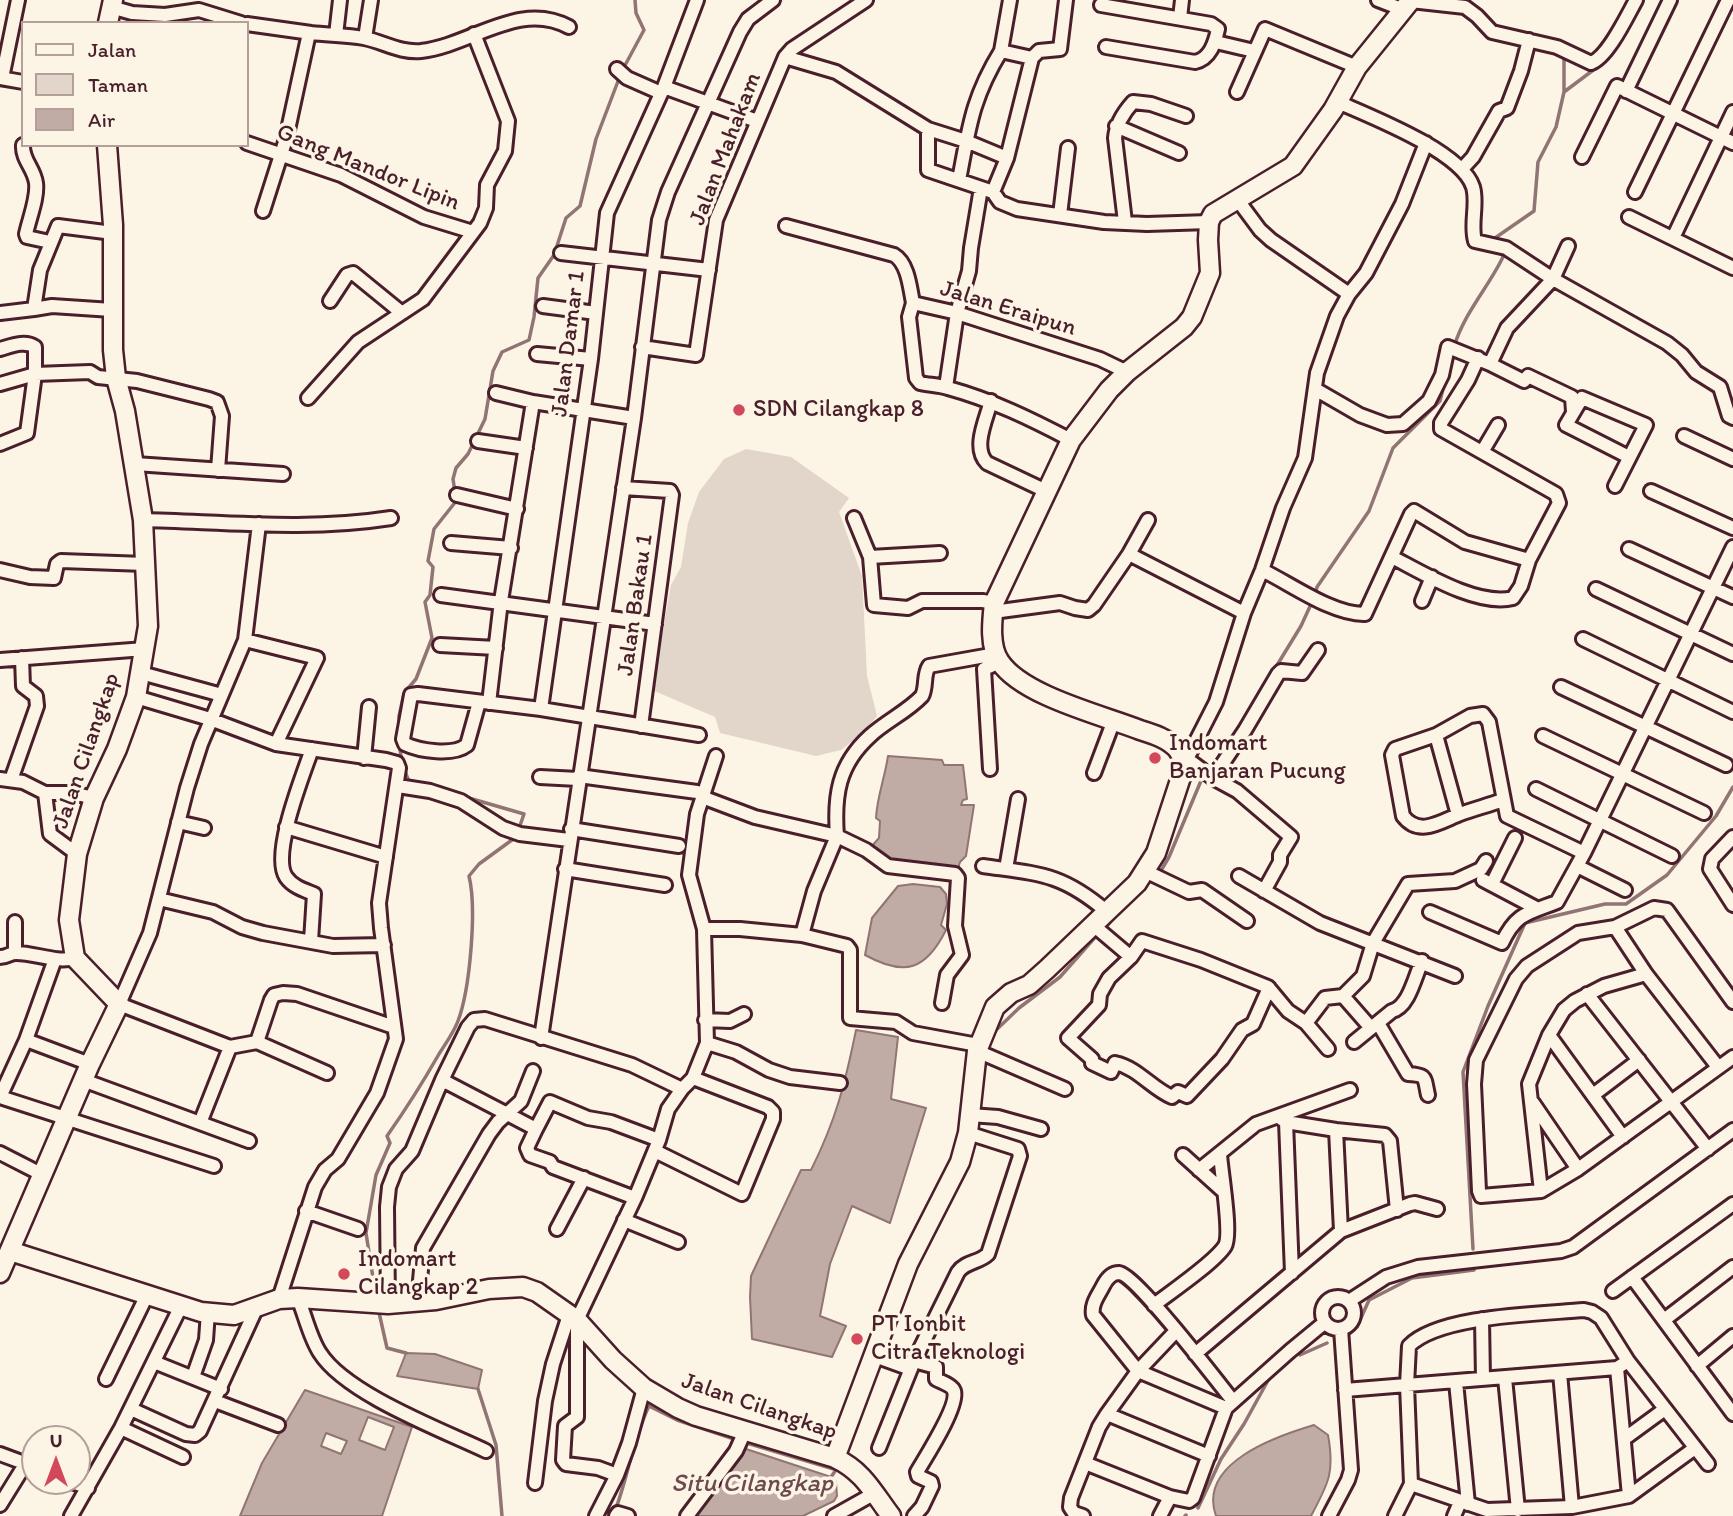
<!DOCTYPE html>
<style>
body{margin:0}
#map{position:relative;width:1733px;height:1516px;overflow:hidden;background:#fcf5e5;font-family:Itim,sans-serif}
canvas{display:block}
.legend{position:absolute;left:21px;top:21px;width:228px;height:126px;box-sizing:border-box;background:#fcf5e5;border:2px solid #b59f9b;margin:0;padding:9px 12px;list-style:none;font-size:21px;color:#4a1f2b}
.legend li{display:flex;align-items:center;gap:14px;height:35px}
.legend b{width:35px;border:2px solid #b59f9b}
.north{position:absolute;left:21px;top:1425px;width:70px;height:70px;box-sizing:border-box;background:#fcf5e5;border:2px solid #b59f9b;border-radius:50%;rotate:0deg;font-size:19px;font-weight:700;line-height:28px;text-align:center;color:#4a1f2b}
.north::after{content:'';display:block;margin:auto;width:24px;height:32px;background:#d1495b;clip-path:polygon(50% 0,100% 100%,50% 72%,0 100%)}
</style>
<div id="map">
<canvas width="1733" height="1516"></canvas>
<ul class="legend">
<li><b style="height:9px;background:#fcf5e5"></b>Jalan</li>
<li><b style="height:19px;background:#e2d5ca"></b>Taman</li>
<li><b style="height:19px;background:#c0aca5"></b>Air</li>
</ul>
<div class="north">U</div>
</div>
<script>
const ctx = document.querySelector('canvas').getContext('2d');
ctx.lineJoin = 'round';
function paint(path, color) {
  ctx.fillStyle = color;
  ctx.fill(path, 'evenodd');
}
function trace(path, color, width, dash) {
  ctx.strokeStyle = color;
  ctx.lineWidth = width;
  ctx.lineCap = dash ? 'butt' : 'round';
  ctx.setLineDash(dash || []);
  ctx.stroke(path);
}
function write(font, color, halo, rows, align = 'center') {
  ctx.font = font + ' Itim,sans-serif';
  ctx.lineWidth = 7;
  ctx.setLineDash([]);
  ctx.textBaseline = 'middle';
  ctx.strokeStyle = halo;
  ctx.fillStyle = color;
  for (const [text, x, y, turn = 0] of rows) {
    ctx.save();
    ctx.translate(x, y);
    ctx.rotate((+turn || 0) * Math.PI / 180);
    ctx.textAlign = isNaN(turn) ? turn : align;
    if (halo) ctx.strokeText(text, 0, 0);
    ctx.fillText(text, 0, 0);
    ctx.restore();
  }
}
paint(new Path2D(`
 M 746,449 L 791,457 L 849,498 L 839,512 L 862,576 L 867,676 L 877,716 L 865,731 L 841,750 L 816,756 L 720,733 L 715,717 L 652,690 L 671,585 L 681,567 L 688,523 L 699,492 L 724,459 Z`), '#e2d5ca');
const water = new Path2D(`
 M 888,756 L 942,760 L 944,765 L 963,765 L 967,799 L 963,800 L 961,805 L 974,805 L 966,856 L 960,862 L 957,872 L 887,862 L 871,847 L 879,838 L 880,821 L 876,818 C 877,797 885,777 888,756 Z
 M 913,884 L 940,887 L 946,894 L 947,904 L 941,925 L 946,930 C 926,970 905,977 865,955 L 872,918 L 898,886 Z
 M 856,1030 L 898,1037 L 891,1099 L 926,1108 L 890,1223 L 852,1206 L 830,1264 L 820,1316 L 846,1326 L 832,1357 L 752,1339 L 750,1297 L 751,1276 L 801,1170 L 811,1170 C 836,1120 845,1084 856,1030 Z
 M 406,1353 L 435,1354 L 482,1370 L 478,1389 L 397,1376 Z
 M 305,1390 L 412,1427 L 382,1516 L 240,1516 L 262,1463 ZM 368,1417 L 394,1427 L 385,1450 L 359,1440 ZM 326,1433 L 347,1441 L 341,1454 L 321,1446 Z
 M 1314,1425 L 1328,1435 C 1335,1473 1328,1484 1311,1516 L 1216,1516 C 1197,1463 1277,1436 1314,1425 Z
 M 740,1447 L 831,1477 L 836,1482 L 837,1496 L 834,1501 L 803,1516 L 690,1516 Z`);
paint(water, '#c0aca5');
trace(water, '#917474', 2);
trace(new Path2D(`
 M 1564,52 L 1564,92
 M 623,69 L 644,30 L 636,13 L 635,0
 M 1497,242 L 1495,238 L 1534,211 L 1538,162 L 1556,127 L 1564,92 L 1596,68
 M 1454,347 C 1464,313 1488,288 1503,257 L 1501,251
 M 455,492 L 453,479 L 456,468 L 468,454 L 485,419 L 493,371 L 502,352 L 529,340 L 534,317 L 538,278 L 554,255 L 566,218 L 580,206 L 596,139 L 620,76
 M 1315,595 L 1317,587 L 1369,511 L 1393,448 L 1440,401 L 1445,381
 M 1260,693 L 1301,626 L 1312,602
 M 399,730 L 399,716 L 404,693 L 416,679 L 432,638 L 425,602 L 430,595 L 433,567 L 428,561 L 434,529 L 457,500
 M 399,745 L 402,761
 M 404,769 L 410,784
 M 1208,770 L 1224,752
 M 1159,874 L 1169,857 L 1203,776
 M 1104,929 L 1120,911
 M 992,1034 L 1019,1008 L 1060,977 L 1098,934
 M 1473,1249 L 1463,1072 L 1488,1006 L 1525,923 L 1605,904 L 1626,904 L 1667,875 L 1716,816 L 1733,787
 M 376,1297 L 366,1233 L 376,1175 L 390,1143 L 387,1136 C 406,1109 423,1082 439,1054 C 446,1043 454,1032 458,1021 C 470,989 477,909 469,876 L 479,864 L 516,837 L 524,814 L 462,796
 M 378,1308 L 387,1348 L 406,1353
 M 1349,1334 L 1357,1327 L 1369,1300 L 1412,1278 L 1474,1270
 M 1300,1355 L 1327,1343
 M 478,1389 L 496,1445 L 502,1516
 M 750,1444 L 837,1470
 M 845,1454 L 858,1423
 M 831,1477 L 838,1467
 M 1198,1508 L 1221,1459 L 1244,1424 L 1271,1375
 M 615,1511 C 628,1477 633,1439 649,1406 L 677,1420 L 737,1440
 M 1185,1516 L 1186,1515`), '#917474', 3.5);
const street = new Path2D(`
 M 1378,0 L 1404,10
 M 1411,1 L 1465,7 L 1477,16 L 1492,32 L 1557,47 L 1591,63 C 1608,57 1627,16 1636,0
 M 1101,5 L 1211,24 L 1218,29 C 1215,43 1210,59 1195,62 L 1106,47
 M 111,7 L 132,13 L 165,15 L 199,10 L 241,23
 M 1180,18 L 1182,0
 M 247,24 C 268,27 289,30 311,33 C 328,35 347,35 364,38 C 384,42 400,53 421,51 C 472,45 519,0 569,27
 M 336,35 L 340,0
 M 365,38 L 371,0
 M 1216,42 L 1254,51
 M 785,57 L 836,72 L 928,129 L 966,141 L 1007,158
 M 1032,58 L 1039,51 L 1060,49 L 1066,0
 M 617,69 L 627,78 L 661,93
 M 0,78 L 23,82
 M 2,78 L 18,0
 M 664,87 L 757,121
 M 1626,91 L 1670,0
 M 1237,92 L 1265,29 L 1357,67
 M 1338,102 C 1372,117 1462,152 1473,187 C 1478,204 1470,224 1475,241 L 1506,248 L 1553,279 L 1667,343 L 1682,355 L 1696,372 L 1720,387 L 1729,416 L 1733,418
 M 1116,126 L 1179,153
 M 928,129 L 928,170 L 993,192 L 1000,202 L 1017,209 L 1104,222 L 1147,224 L 1209,222
 M 247,143 L 341,175 L 424,217 L 473,232
 M 23,145 C 22,160 34,168 36,183 C 38,198 29,219 26,234 L 27,237 L 50,242
 M 1582,157 L 1617,86 L 1733,143
 M 1462,169 L 1473,157 L 1499,111 L 1507,108 L 1521,71 L 1529,40
 M 959,180 C 969,128 972,98 1001,51
 M 993,192 L 1007,158 L 1032,58 L 1001,51 L 1010,0
 M 1635,192 L 1728,0
 M 1237,199 L 1260,230 L 1271,240 L 1349,294
 M 263,211 L 286,139 L 309,33
 M 1060,215 L 1068,148
 M 1629,217 L 1733,268
 M 1125,222 L 1115,138 C 1116,124 1124,112 1133,102 L 1151,104 L 1186,116
 M 786,226 L 894,255 C 908,263 910,288 913,303 L 957,313 L 1100,359 L 1127,372
 M 1673,238 L 1733,112
 M 561,253 L 709,270
 M 330,301 L 347,275 L 353,273 L 402,313
 M 913,303 L 909,317 L 916,378 L 920,383 C 929,385 939,385 948,388 C 992,400 1031,419 1071,440
 M 543,306 L 596,313
 M 112,310 L 52,306 L 34,309 L 40,270 L 58,226 L 113,233
 M 0,313 L 34,309
 M 642,347 L 696,355 L 716,220 L 785,57 L 792,49 L 866,0
 M 0,349 C 11,346 25,340 35,347 L 35,374 L 27,433 L 0,444
 M 537,354 L 591,359
 M 1490,364 L 1524,381 L 1528,376 L 1572,397 L 1573,412
 M 0,384 L 35,374 L 90,372 L 98,377 L 137,381 L 209,399 L 217,402 L 222,416 L 218,470
 M 946,387 L 957,313 L 969,271 L 971,248 L 981,188
 M 1315,389 L 1360,415 L 1387,425 L 1403,424 L 1429,401 L 1442,375 L 1448,347 L 1490,364 L 1507,328 L 1553,279 L 1568,246
 M 496,393 L 533,402 L 634,418
 M 308,398 L 358,342 L 423,299 L 480,223 L 486,208 L 487,185 L 505,151 L 508,121 L 474,34
 M 991,401 C 986,420 972,448 987,463 L 1046,491
 M 1684,436 L 1733,459
 M 478,441 L 526,448
 M 1482,452 L 1498,425
 M 135,464 L 283,474
 M 1615,486 L 1646,425 L 1582,398 L 1566,425 L 1629,457
 M 623,488 L 670,491 L 672,495 L 641,726
 M 1651,491 L 1733,528
 M 457,495 L 517,509
 M 854,518 L 870,557 L 874,605 L 908,608 L 922,601 L 983,601 L 994,603
 M 143,520 C 225,522 309,531 391,518
 M 1148,520 L 1129,554 L 1244,613
 M 259,524 L 245,640 L 201,744 L 187,788 L 150,933 L 119,1004 L 230,1047 L 257,1042 L 327,1073
 M 451,543 L 511,548
 M 1629,549 L 1733,597
 M 870,557 L 940,553
 M 1392,557 C 1423,573 1478,607 1513,598 L 1521,586 L 1529,560 L 1559,503 L 1556,494 L 1441,429 L 1441,423 L 1468,380 L 1478,358
 M 0,570 L 30,577 L 54,578 L 57,564 L 61,561 L 145,564
 M 1262,570 C 1291,584 1333,615 1365,614 L 1411,514 L 1414,511 L 1465,542 L 1529,560
 M 1596,589 L 1733,654
 M 441,595 L 655,624
 M 1422,601 L 1432,577
 M 993,612 L 1060,603 L 1075,608 L 1088,610 L 1094,605 L 1129,554
 M 1583,639 L 1733,712
 M 245,640 L 317,658 L 276,744
 M 440,645 L 496,648
 M 0,660 L 145,649
 M 141,673 L 218,694
 M 1561,687 L 1726,765
 M 136,697 L 210,719 L 276,744 L 386,760 L 397,763 L 399,768 L 379,903 L 381,928 L 396,1039 L 377,1093 L 338,1159 L 325,1170 L 315,1187 L 279,1299
 M 479,702 L 467,745 C 453,756 420,751 405,744 L 403,739 L 411,695 L 418,694 L 541,709 L 699,735
 M 489,703 L 501,601 L 533,402
 M 541,709 L 591,359 L 607,213 L 664,87 L 697,0
 M 1436,735 L 1458,815
 M 1543,736 L 1704,813
 M 364,758 L 369,707
 M 1186,758 L 1213,778 L 1237,791 L 1291,837 L 1280,855 L 1280,862 L 1264,891
 M 1183,761 L 1189,755 L 1216,702 L 1244,613 L 1262,570 L 1283,508 L 1305,458 L 1317,373 L 1337,316 L 1349,294 L 1366,273 L 1402,204 L 1426,143
 M 990,769 L 984,669 L 1000,662
 M 1094,773 L 1114,720
 M 579,776 L 697,792
 M 540,777 L 578,779
 M 1213,778 L 1245,730 L 1278,674 L 1281,671 L 1302,673 L 1318,650
 M 0,779 L 23,782 L 45,793 L 50,834 L 77,854
 M 11,780 L 37,706 L 36,696 L 23,686 L 22,658
 M 398,786 L 430,791 L 461,801 L 503,828 L 520,834 L 569,840
 M 1536,789 L 1672,856
 M 45,793 L 72,793 L 94,798
 M 702,797 L 755,817 L 837,836 L 814,891 L 802,935 L 740,929 L 704,929
 M 1503,800 C 1489,805 1474,809 1460,814 C 1440,822 1419,837 1403,816 L 1392,755 L 1395,749 L 1436,735 L 1470,716 L 1483,714 L 1489,722 L 1507,816 L 1584,853
 M 178,822 L 204,828
 M 286,827 L 386,857
 M 571,829 L 679,846
 M 1733,837 L 1712,859 L 1710,869 L 1733,905
 M 983,866 C 1039,874 1061,873 1106,911
 M 1577,866 L 1625,890
 M 565,869 L 665,885
 M 1006,869 L 1018,799
 M 1145,871 L 1189,892 L 1202,890 L 1247,921
 M 1239,876 L 1320,923 L 1455,976
 M 1483,880 L 1538,909
 M 1492,884 L 1515,838
 M 159,899 L 213,912 L 242,927 L 263,933 L 333,946 L 384,945
 M 1430,912 L 1502,943 C 1516,913 1528,913 1557,902 L 1584,853 L 1733,547
 M 15,922 L 15,953
 M 1092,924 L 1131,957
 M 1615,927 L 1646,974 L 1718,1067
 M 802,935 L 847,946 L 850,950 L 850,1018 L 896,1022 L 913,1033 L 978,1045
 M 311,941 L 314,894 C 304,890 293,887 286,877 C 271,854 303,775 312,749
 M 0,957 C 8,957 9,953 16,953 C 36,953 55,963 75,958
 M 1269,988 L 1253,1024 L 1242,1030 L 1222,1059 L 1187,1096 L 1178,1092 L 1172,1097 C 1151,1088 1138,1068 1115,1063 L 1111,1072 L 1092,1063 L 1092,1059 L 1068,1038 L 1099,1005 L 1100,994 L 1109,978 L 1131,957 L 1142,941 L 1201,960 L 1268,987 L 1288,1011 L 1306,1023 L 1328,1049
 M 1587,994 L 1708,1149
 M 1343,996 L 1371,1028
 M 1733,1002 L 1667,910 L 1654,908 L 1615,927 L 1578,933 L 1527,966 L 1516,979 L 1476,1060 L 1474,1084 L 1479,1191 L 1481,1196 L 1541,1191 L 1578,1169 L 1733,1057
 M 942,1003 L 947,975 L 962,955 L 955,926 L 958,878 L 955,874 L 888,866 L 866,850 L 837,836 C 834,796 838,765 870,736 C 886,721 907,712 922,696 C 927,686 923,675 929,666 L 996,654
 M 705,1020 L 730,1021 L 744,1014
 M 1306,1023 L 1325,998 L 1343,996 L 1363,976 L 1373,943 L 1408,884 L 1455,881 L 1481,869 L 1486,861
 M 1378,1023 L 1408,1074 C 1427,1075 1424,1077 1428,1095
 M 1549,1035 L 1623,1137
 M 541,1038 L 634,418 L 659,220 L 668,192 L 740,32 L 748,19 L 773,0
 M 26,1040 L 90,1064
 M 257,1042 L 271,1000 L 274,995 L 283,993 L 297,994 L 394,1027
 M 1354,1042 L 1392,1011 C 1409,1007 1415,976 1422,961
 M 707,1043 L 736,1052 L 769,1070 L 790,1077 L 840,1083
 M 977,1051 L 1065,1089
 M 83,1080 L 249,1141
 M 442,1080 L 536,1129 L 527,1148 L 530,1155 L 550,1162 L 553,1167 L 635,1198
 M 1593,1095 L 1639,1060
 M 0,1097 L 214,1166
 M 0,1097 L 26,1040 L 55,959
 M 1533,1103 L 1578,1169
 M 970,1115 L 998,1117 L 1041,1129
 M 1279,1117 L 1286,1122 L 1336,1130 L 1385,1135 L 1390,1141 L 1397,1210
 M 1286,1122 L 1292,1273
 M 200,1123 L 230,1047
 M 536,1129 L 550,1102 L 588,1118 L 611,1122 L 659,1140
 M 1336,1130 L 1341,1231
 M 655,1151 L 742,1194 L 773,1119 L 773,1112 L 768,1107 L 693,1078
 M 0,1153 L 43,1175
 M 1183,1155 L 1223,1191
 M 1199,1170 L 1256,1124 L 1350,1090
 M 1541,1191 L 1529,1084 L 1549,1035 L 1564,1010 L 1575,1001 L 1604,986 L 1646,974
 M 306,1211 L 358,1229
 M 624,1220 L 678,1242
 M 557,1229 L 584,1178
 M 1632,1277 L 1733,1414
 M 1613,1291 L 1733,1204
 M1322 1313a16 16 0 1 1 32 0a16 16 0 1 1-32 0Z
 M 298,1298 C 305,1315 310,1338 320,1353 C 346,1394 442,1430 486,1451
 M 1349,1301 L 1386,1277 L 1418,1267 L 1561,1251 L 1573,1247 L 1733,1130
 M 418,1302 L 423,1248 L 489,1134 L 498,1122 L 521,1101 L 533,1071
 M 388,1304 L 387,1207 L 389,1187 L 396,1169 L 412,1151 L 442,1080 L 468,1027 L 474,1020 L 485,1019 L 632,1065 L 682,1089
 M 1154,1305 C 1171,1292 1215,1262 1225,1246 C 1232,1234 1221,1171 1220,1154
 M 1482,1319 L 1483,1379
 M 1664,1320 L 1733,1267
 M 1195,1354 L 1341,1231 L 1410,1204 L 1415,1203 L 1437,1209
 M 875,1356 L 911,1369
 M 154,1362 L 221,1389
 M 1697,1366 L 1733,1336
 M 1617,1368 L 1629,1496
 M 1560,1373 L 1572,1507
 M 193,1377 L 206,1340 L 208,1312
 M 1505,1378 L 1518,1510
 M 106,1379 L 147,1295
 M 1456,1382 L 1468,1504
 M 1345,1390 L 1617,1368 L 1628,1361
 M 215,1401 L 278,1425
 M 1226,1408 L 1138,1371 L 1093,1315 C 1091,1304 1098,1296 1103,1286 C 1106,1280 1111,1273 1119,1273 C 1135,1274 1218,1382 1233,1401
 M 131,1409 L 186,1434 L 195,1435 L 200,1431 L 256,1309
 M 1107,1414 L 1209,1456
 M 121,1428 L 183,1457
 M 1624,1439 L 1665,1409
 M 879,1448 L 914,1361 L 958,1272 C 966,1261 979,1263 988,1254 L 1020,1156 L 1018,1149 L 968,1133
 M 0,1454 L 35,1467
 M 1085,1463 L 1170,1497 L 1189,1501 L 1193,1498 L 1226,1408 L 1290,1351 L 1324,1323
 M 617,1475 L 598,1468 L 566,1464 L 563,1460 L 565,1426 L 577,1417 L 577,1320 L 635,1198 L 659,1140 L 668,1109 L 682,1089 L 693,1078 L 707,1043 L 704,929 L 689,875 L 697,814 L 716,756
 M 70,1481 L 88,1488
 M 535,1483 L 545,1401 L 553,1364 L 569,1315
 M 1411,1484 L 1487,1510 L 1572,1507 L 1629,1496 L 1695,1448
 M 0,1505 L 26,1463
 M 71,1516 L 121,1428 L 181,1306
 M 596,1516 L 617,1475 L 629,1443 L 644,1388
 M 616,1516 L 618,1513 L 628,1516
 M 687,1516 L 736,1451 L 745,1431
 M 834,1516 L 875,1493
 M 914,1516 L 922,1507 L 932,1486 L 931,1482 L 918,1476 L 917,1472 C 925,1458 959,1406 954,1391 C 952,1385 941,1382 936,1379 L 936,1367 L 914,1361
 M 1083,1516 L 1074,1513 L 1070,1507 L 1071,1498 L 1099,1427 L 1107,1414 L 1138,1371 L 1175,1332
 M 1160,1516 L 1170,1497
 M 1329,1516 L 1348,1480 L 1351,1470 L 1341,1329
 M 1395,1516 L 1411,1484 L 1407,1385 L 1409,1346 C 1439,1315 1541,1314 1584,1310 L 1592,1312 L 1601,1318 L 1628,1361 L 1708,1464
 M 1454,1516 L 1460,1502`);
const secondary = new Path2D(`
 M 108,23 L 113,0
 M 10,1251 L 201,1312 L 234,1315 L 279,1299 L 298,1298 L 388,1304 L 436,1300 L 489,1289 L 523,1287 L 537,1292 L 577,1320 L 613,1360 L 644,1388 L 678,1408 L 696,1416 L 835,1458 C 863,1471 873,1492 891,1516
 M 0,1273 L 90,1064 L 119,1004 L 75,958 L 69,920 L 77,854 L 94,798 L 117,749 L 136,697 L 148,626 L 143,520 L 125,411 L 116,378 L 113,350 L 113,225 L 107,145
 M 835,1458 L 908,1264 L 960,1162 L 968,1133 L 977,1051 L 995,1007 L 1011,993 L 1029,985 L 1047,969 L 1137,883 L 1156,853 L 1183,771 C 1183,763 1183,757 1178,750 C 1169,739 1153,734 1140,730 C 1102,715 1023,696 1000,662 C 989,647 992,621 994,603 L 1071,440 L 1109,390 L 1127,372 L 1184,327 L 1192,317 L 1210,273 L 1208,240 L 1209,222 L 1213,214 L 1293,166 L 1333,110 L 1357,67 L 1411,0`);
trace(street, '#4a1f2b', 18);
trace(secondary, '#4a1f2b', 23);
trace(street, '#fcf5e5', 12);
trace(secondary, '#fcf5e5', 18);
for (const [x, y, r, color] of [
 [739,410,7,"#d1495b"],
 [1155,758,7,"#d1495b"],
 [344,1274,7,"#d1495b"],
 [857,1339,7,"#d1495b"]
]) {
  const dot = new Path2D();
  dot.arc(x, y, r, 0, 2 * Math.PI);
  ctx.fillStyle = color;
  ctx.fill(dot);
  trace(dot, '#fcf5e5', 2.5);
}
write('24px', '#4a1f2b', '#fcf5e5', [
 ["Jalan Mahakam",726,149,-69],
 ["Gang Mandor Lipin",368,168,22],
 ["Jalan Eraipun",1008,309,17],
 ["Jalan Damar 1",569,344,-83],
 ["Jalan Bakau 1",636,605,-82],
 ["Jalan Cilangkap",87,751,-71],
 ["Jalan Cilangkap",759,1407,19]
]);
write('24px', '#4a1f2b', '#fcf5e5', [
 ["SDN Cilangkap 8",753,410],
 ["Indomart",1169,744],
 ["Banjaran Pucung",1169,772],
 ["Indomart",358,1260],
 ["Cilangkap 2",358,1288],
 ["PT Ionbit",871,1325],
 ["Citra Teknologi",871,1353]
], 'left');
write('italic 26px', '#6d4950', '#fcf5e5', [
 ["Situ Cilangkap",752,1484]
]);
</script>
